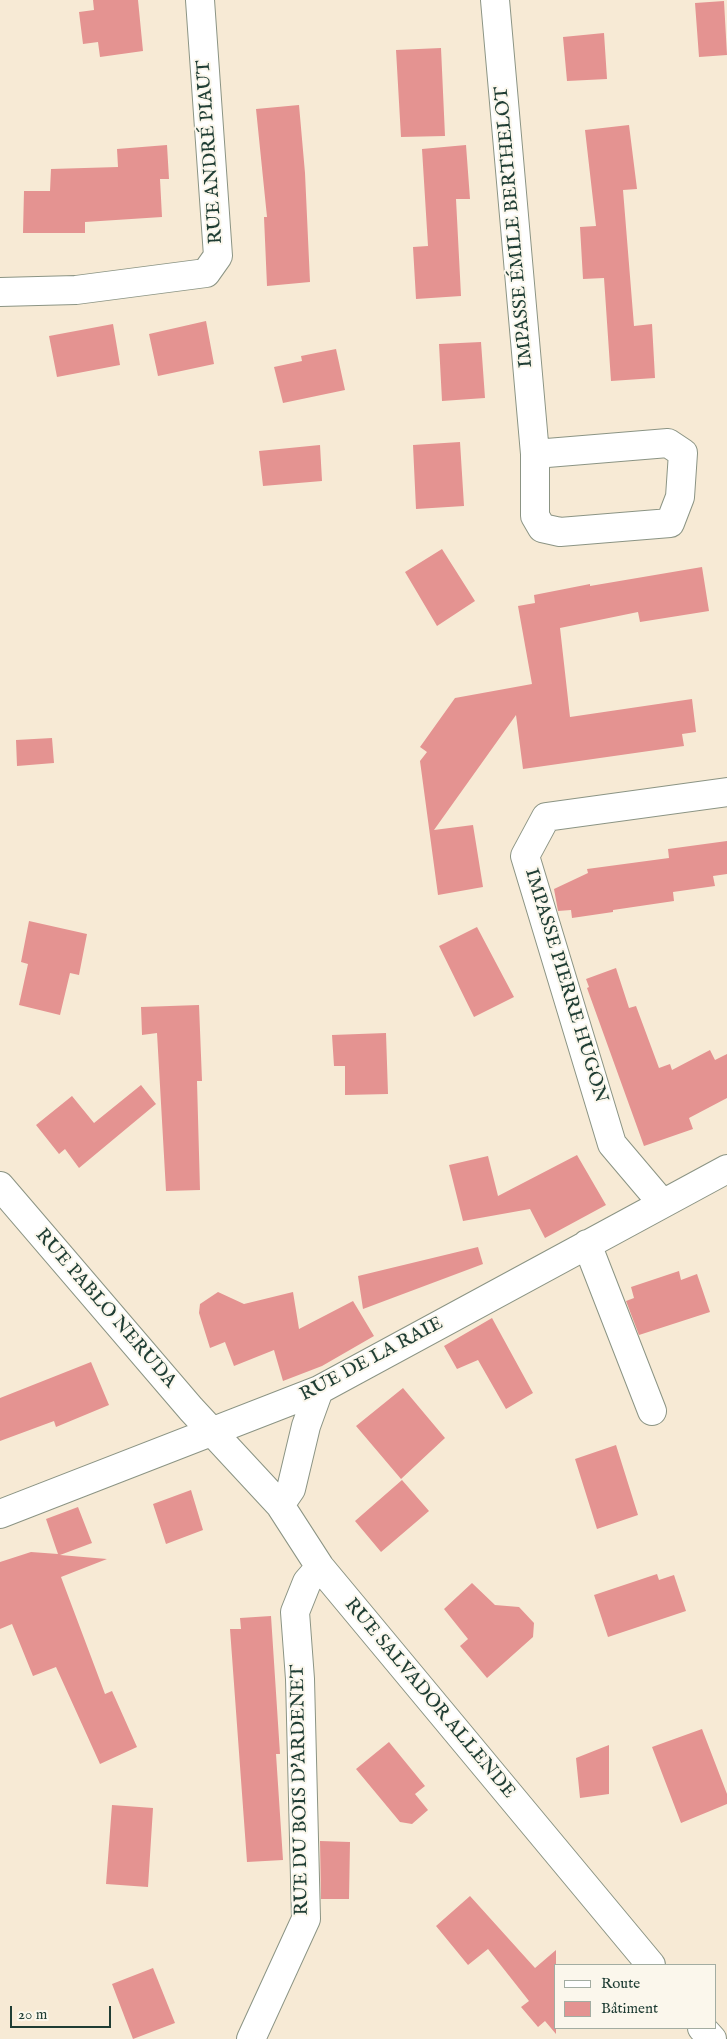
<!DOCTYPE html>
<meta charset="utf-8">
<style>
body{margin:0}
#map{position:relative;width:727px;height:2039px;overflow:hidden;background:#f7ead5;font-family:"IM FELL English",serif}
canvas{display:block}
.legend{position:absolute;left:554px;top:1964px;width:162px;height:65px;box-sizing:border-box;background:#fbf7ec;border:1px solid #a3ada2;margin:0;padding:6px 9px;list-style:none;font-size:15px;color:#1f3d34}
.legend li{display:flex;align-items:center;gap:10px;height:25px}
.legend b{width:25px;border:1px solid #a3ada2}
.scale{position:absolute;left:10px;top:2006px;width:101px;height:22px;box-sizing:border-box;border:2px solid #1f3d34;border-top:0;padding-left:6px;font-size:15px;line-height:18px;white-space:nowrap;color:#1f3d34;-webkit-text-stroke:4px #fbf7ec;paint-order:stroke}
</style>
<div id="map">
<canvas width="727" height="2039"></canvas>
<ul class="legend">
<li><b style="height:6px;background:#fff"></b>Route</li>
<li><b style="height:14px;background:#e49391"></b>Bâtiment</li>
</ul>
<div class="scale">20 m</div>
</div>
<script>
const ctx = document.querySelector('canvas').getContext('2d');
ctx.lineJoin = 'round';
function paint(path, color) {
  ctx.fillStyle = color;
  ctx.fill(path, 'evenodd');
}
function trace(path, color, width, dash) {
  ctx.strokeStyle = color;
  ctx.lineWidth = width;
  ctx.lineCap = dash ? 'butt' : 'round';
  ctx.setLineDash(dash || []);
  ctx.stroke(path);
}
function write(font, color, halo, rows, align = 'center') {
  ctx.font = font + ' "IM FELL English",serif';
  ctx.lineWidth = 4;
  ctx.setLineDash([]);
  ctx.textBaseline = 'middle';
  ctx.strokeStyle = halo;
  ctx.fillStyle = color;
  for (const [text, x, y, turn = 0] of rows) {
    ctx.save();
    ctx.translate(x, y);
    ctx.rotate((+turn || 0) * Math.PI / 180);
    ctx.textAlign = isNaN(turn) ? turn : align;
    if (halo) ctx.strokeText(text, 0, 0);
    ctx.fillText(text, 0, 0);
    ctx.restore();
  }
}
paint(new Path2D(`
 M 93,0 L 138,0 L 143,51 L 100,57 L 98,42 L 83,44 L 79,12 L 94,10 Z
 M 724,1 L 727,55 L 699,57 L 695,3 Z
 M 604,33 L 607,79 L 567,81 L 563,37 Z
 M 441,48 L 445,136 L 401,137 L 396,50 Z
 M 299,105 L 305,173 L 310,282 L 267,286 L 264,217 L 267,217 L 256,109 Z
 M 629,125 L 637,189 L 623,190 L 634,326 L 652,324 L 655,378 L 611,381 L 604,278 L 583,279 L 580,227 L 596,226 L 585,130 Z
 M 167,145 L 169,179 L 160,179 L 162,217 L 85,222 L 85,233 L 23,233 L 24,191 L 50,191 L 51,169 L 118,167 L 117,149 Z
 M 466,145 L 470,199 L 456,199 L 461,296 L 416,299 L 413,247 L 428,246 L 422,149 Z
 M 206,321 L 214,364 L 158,376 L 149,334 Z
 M 113,324 L 120,365 L 57,377 L 49,336 Z
 M 481,342 L 485,398 L 442,401 L 439,344 Z
 M 336,349 L 345,390 L 283,403 L 274,367 L 302,361 L 301,356 Z
 M 460,442 L 464,506 L 416,509 L 413,445 Z
 M 320,445 L 322,481 L 263,486 L 259,451 Z
 M 442,549 L 475,601 L 437,626 L 405,572 Z
 M 702,567 L 709,611 L 640,622 L 638,612 L 560,628 L 570,717 L 692,699 L 696,732 L 682,734 L 684,746 L 523,769 L 516,715 L 434,830 L 473,825 L 483,887 L 438,895 L 420,761 L 427,752 L 420,747 L 455,698 L 532,684 L 518,606 L 535,603 L 534,595 L 590,584 L 590,586 Z
 M 52,738 L 54,763 L 17,766 L 16,740 Z
 M 727,841 L 727,874 L 713,876 L 715,886 L 673,892 L 674,901 L 613,910 L 613,912 L 572,918 L 571,910 L 558,911 L 554,889 L 588,873 L 587,869 L 669,858 L 668,849 Z
 M 29,921 L 87,934 L 79,975 L 70,973 L 60,1015 L 19,1005 L 28,964 L 21,962 Z
 M 477,927 L 514,997 L 474,1017 L 439,946 Z
 M 616,968 L 629,1008 L 636,1006 L 659,1068 L 670,1064 L 672,1070 L 710,1050 L 715,1060 L 727,1054 L 727,1098 L 689,1118 L 693,1129 L 644,1146 L 587,988 L 589,987 L 586,979 Z
 M 199,1005 L 202,1081 L 197,1081 L 200,1190 L 166,1191 L 157,1033 L 142,1035 L 141,1007 Z
 M 386,1033 L 388,1094 L 345,1095 L 345,1066 L 334,1066 L 332,1035 Z
 M 141,1085 L 156,1104 L 79,1168 L 65,1149 L 59,1154 L 36,1125 L 72,1096 L 94,1123 Z
 M 577,1155 L 606,1205 L 545,1238 L 530,1209 L 463,1221 L 449,1165 L 488,1156 L 498,1196 Z
 M 478,1247 L 483,1264 L 363,1309 L 358,1276 Z
 M 679,1271 L 681,1280 L 697,1274 L 710,1312 L 639,1335 L 626,1301 L 634,1298 L 631,1287 Z
 M 218,1292 L 244,1304 L 293,1292 L 299,1329 L 353,1301 L 374,1336 L 322,1366 L 283,1381 L 274,1350 L 234,1366 L 225,1342 L 210,1348 L 199,1313 L 200,1304 Z
 M 492,1318 L 533,1393 L 506,1409 L 478,1360 L 457,1369 L 444,1346 Z
 M 91,1362 L 109,1405 L 56,1427 L 54,1421 L 0,1441 L 0,1398 Z
 M 403,1388 L 445,1438 L 401,1479 L 356,1426 Z
 M 616,1445 L 638,1515 L 597,1529 L 575,1459 Z
 M 402,1480 L 429,1511 L 381,1552 L 355,1521 Z
 M 191,1490 L 203,1530 L 166,1544 L 153,1504 Z
 M 78,1507 L 92,1543 L 60,1555 L 107,1559 L 61,1577 L 105,1694 L 112,1691 L 137,1747 L 100,1764 L 56,1667 L 33,1676 L 12,1624 L 0,1629 L 0,1562 L 31,1552 L 58,1554 L 46,1519 Z
 M 657,1574 L 659,1580 L 674,1575 L 686,1611 L 608,1637 L 594,1595 Z
 M 472,1583 L 495,1605 L 519,1607 L 534,1623 L 533,1637 L 487,1678 L 460,1646 L 468,1639 L 444,1609 Z
 M 271,1616 L 280,1754 L 276,1754 L 283,1860 L 247,1862 L 230,1629 L 241,1629 L 240,1618 Z
 M 702,1729 L 727,1794 L 727,1804 L 681,1823 L 652,1747 Z
 M 389,1742 L 425,1786 L 415,1794 L 428,1810 L 412,1824 L 400,1822 L 356,1769 Z
 M 609,1745 L 609,1794 L 580,1798 L 576,1758 Z
 M 112,1805 L 153,1808 L 148,1887 L 106,1884 Z
 M 320,1841 L 350,1842 L 349,1899 L 321,1899 Z
 M 470,1896 L 535,1968 L 556,1950 L 556,2034 L 545,2021 L 538,2027 L 521,2007 L 529,2001 L 488,1949 L 468,1965 L 436,1926 Z
 M 153,1968 L 175,2023 L 133,2039 L 112,1984 Z`), '#e49391');
const minor = new Path2D(`
 M 495,0 L 535,454 L 535,516 L 542,528 L 560,532 L 670,523 L 680,497 L 683,453 L 668,443 L 535,454
 M 0,292 L 76,290 L 206,273 L 218,256 L 200,0
 M 0,1186 L 191,1409 L 280,1505 L 320,1567 L 651,1965
 M 662,1203 L 612,1144 L 525,856 L 546,817 L 727,792
 M 587,1244 L 652,1411
 M 280,1505 L 291,1489 L 306,1426 L 319,1390
 M 0,1514 L 319,1390 L 727,1169
 M 702,2028 L 712,2039
 M 251,2039 L 306,1919 L 300,1679 L 295,1612 L 307,1582 L 320,1567`);
trace(minor, '#8b9484', 30);
trace(minor, '#fff', 28);
write('19px', '#1f3d34', '#fbf7ec', [
 ["RUE ANDRÉ PIAUT",211,152,-94],
 ["IMPASSE ÉMILE BERTHELOT",515,227,-95],
 ["IMPASSE PIERRE HUGON",565,986,73],
 ["RUE PABLO NERUDA",105,1309,49],
 ["RUE DE LA RAIE",372,1360,-28],
 ["RUE SALVADOR ALLENDE",429,1699,50],
 ["RUE DU BOIS D'ARDENET",301,1790,-91]
]);
</script>
